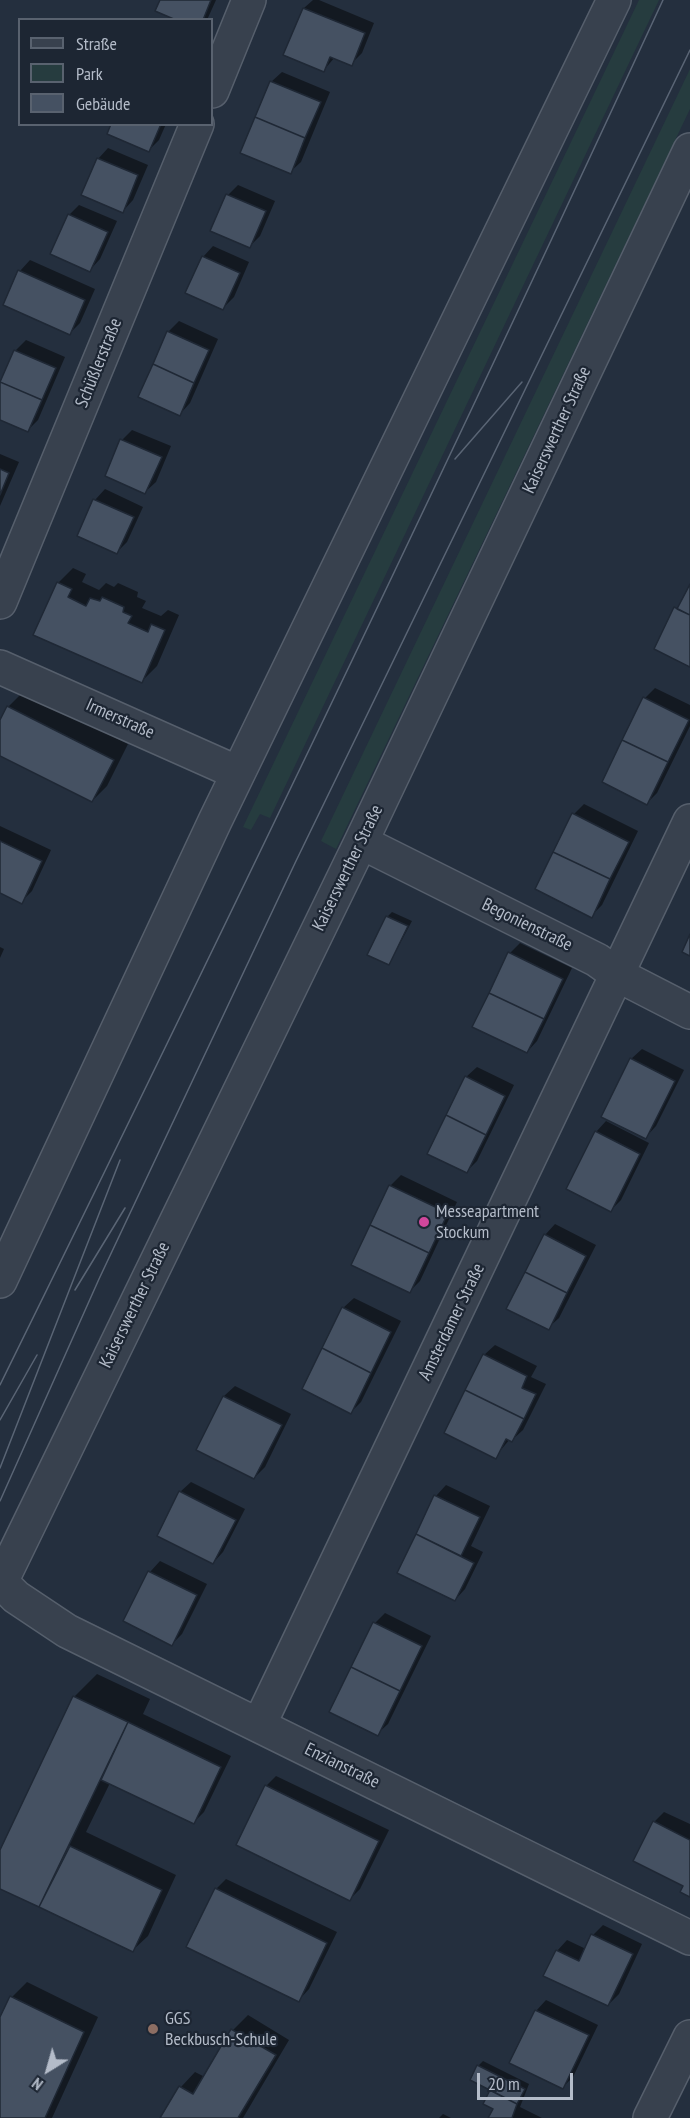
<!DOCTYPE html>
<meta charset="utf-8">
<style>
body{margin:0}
#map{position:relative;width:690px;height:2118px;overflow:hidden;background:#242f3e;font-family:"PT Sans Narrow",sans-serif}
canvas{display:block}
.legend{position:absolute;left:18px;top:18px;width:195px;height:108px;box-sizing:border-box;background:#1d2633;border:2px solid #59626f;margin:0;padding:8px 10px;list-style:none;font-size:18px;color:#b4bcc9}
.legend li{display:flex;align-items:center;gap:12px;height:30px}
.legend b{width:30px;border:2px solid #59626f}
.north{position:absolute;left:18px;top:2040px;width:60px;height:60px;-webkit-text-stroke:4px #1d2633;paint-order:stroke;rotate:217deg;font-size:16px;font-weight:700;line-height:24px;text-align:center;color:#b4bcc9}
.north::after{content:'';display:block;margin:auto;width:21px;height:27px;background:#b4bcc9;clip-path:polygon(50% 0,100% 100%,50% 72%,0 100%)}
.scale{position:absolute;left:477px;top:2073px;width:96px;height:27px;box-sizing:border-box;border:3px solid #b4bcc9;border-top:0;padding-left:8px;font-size:18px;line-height:21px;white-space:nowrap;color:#b4bcc9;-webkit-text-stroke:4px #1d2633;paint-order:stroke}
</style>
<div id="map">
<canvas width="690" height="2118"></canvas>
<ul class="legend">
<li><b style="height:8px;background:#38414e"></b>Straße</li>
<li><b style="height:16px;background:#263c3f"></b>Park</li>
<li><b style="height:16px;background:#455162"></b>Gebäude</li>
</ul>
<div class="north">N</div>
<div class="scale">20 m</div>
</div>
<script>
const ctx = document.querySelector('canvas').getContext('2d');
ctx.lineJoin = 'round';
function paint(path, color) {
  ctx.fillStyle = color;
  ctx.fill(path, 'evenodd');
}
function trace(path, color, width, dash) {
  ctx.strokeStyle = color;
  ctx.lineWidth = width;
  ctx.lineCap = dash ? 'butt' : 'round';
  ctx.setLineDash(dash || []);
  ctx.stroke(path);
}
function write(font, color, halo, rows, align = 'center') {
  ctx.font = font + ' "PT Sans Narrow",sans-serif';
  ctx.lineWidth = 4.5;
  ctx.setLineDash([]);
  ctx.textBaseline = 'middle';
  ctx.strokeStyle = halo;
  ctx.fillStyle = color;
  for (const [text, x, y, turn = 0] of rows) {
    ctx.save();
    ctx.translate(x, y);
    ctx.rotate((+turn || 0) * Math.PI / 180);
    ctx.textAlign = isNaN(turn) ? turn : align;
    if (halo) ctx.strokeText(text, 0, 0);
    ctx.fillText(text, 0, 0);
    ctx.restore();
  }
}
paint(new Path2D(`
 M 639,0 L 659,0 L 270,818 L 260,814 L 251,830 L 243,827 Z
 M 690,69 L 690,109 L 336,849 L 321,841 Z`), '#263c3f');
paint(new Path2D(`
 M 162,0 L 216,0 L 207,20 L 180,20 Z
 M 313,0 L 319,0 L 374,23 L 362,53 L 351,64 L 335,57 L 324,70 L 304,8 Z
 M 282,72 L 330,92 L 301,162 L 290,172 L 271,82 Z
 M 113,124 L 166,124 L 159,140 L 149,150 Z
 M 108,148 L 148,165 L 133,200 L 123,211 L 98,159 Z
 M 238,185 L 275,201 L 260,236 L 249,247 L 228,195 Z
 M 79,205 L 117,221 L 100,259 L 90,270 L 69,215 Z
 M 213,246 L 249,262 L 234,297 L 223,308 L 203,257 Z
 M 30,260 L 95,289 L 80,323 L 70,333 L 20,271 Z
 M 179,321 L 218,339 L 190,403 L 180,414 L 168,332 Z
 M 26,340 L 65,357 L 38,420 L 27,431 L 0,419 L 0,386 L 15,351 Z
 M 132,430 L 171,446 L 156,482 L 145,492 L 122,440 Z
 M 0,454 L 19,462 L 0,506 Z
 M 105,489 L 143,507 L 127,542 L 117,552 L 95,500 Z
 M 73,568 L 86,574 L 82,582 L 99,590 L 106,583 L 114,587 L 118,583 L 138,592 L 137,597 L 146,601 L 142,608 L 161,616 L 168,610 L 179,615 L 157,666 L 142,681 L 35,634 L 58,583 Z
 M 655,688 L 690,705 L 690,726 L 657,793 L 647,803 L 645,698 Z
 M 23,692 L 128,744 L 107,786 L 92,801 L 0,755 L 0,723 L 8,707 Z
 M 584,804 L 638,831 L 602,905 L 591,916 L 574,814 Z
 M 0,826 L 51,850 L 32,891 L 21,902 L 0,892 Z
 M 392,912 L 412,921 L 389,964 L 387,917 Z
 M 520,943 L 572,968 L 537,1041 L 527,1052 L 510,953 Z
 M 0,947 L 4,949 L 0,958 Z
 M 642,1049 L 684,1070 L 656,1126 L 646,1137 L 631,1059 Z
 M 477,1067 L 514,1085 L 477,1161 L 466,1172 L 466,1077 Z
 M 606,1121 L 649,1143 L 621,1200 L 611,1210 L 596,1132 Z
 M 401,1175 L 457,1202 L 420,1281 L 410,1291 L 353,1264 L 390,1186 Z
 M 555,1224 L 596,1245 L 559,1318 L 548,1328 L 545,1235 Z
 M 354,1298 L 401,1321 L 361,1402 L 351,1412 L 343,1308 Z
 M 495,1345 L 537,1366 L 531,1377 L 546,1384 L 523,1430 L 512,1440 L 510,1439 L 495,1457 L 484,1355 Z
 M 235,1386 L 291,1414 L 265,1467 L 254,1478 L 198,1449 L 224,1396 Z
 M 191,1482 L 245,1509 L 223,1552 L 213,1563 L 180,1492 Z
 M 446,1485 L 490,1506 L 471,1546 L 483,1552 L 465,1589 L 455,1600 L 399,1572 L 436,1496 Z
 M 160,1561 L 207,1584 L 182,1634 L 172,1644 L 125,1620 L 150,1572 Z
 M 385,1613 L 431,1636 L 388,1724 L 377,1734 L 375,1623 Z
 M 97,1674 L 150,1699 L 143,1714 L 231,1756 L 204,1812 L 194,1822 L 110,1783 L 86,1832 L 176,1875 L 148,1936 L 133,1950 L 0,1887 L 0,1853 L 74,1697 Z
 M 276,1776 L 389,1830 L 360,1889 L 350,1899 L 266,1786 Z
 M 664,1812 L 690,1824 L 690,1895 L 654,1822 Z
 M 226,1879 L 337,1932 L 309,1989 L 299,2000 L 216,1889 Z
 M 603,1925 L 642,1944 L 619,1994 L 608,2005 L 557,1951 L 567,1940 L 586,1949 L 593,1935 Z
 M 27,1982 L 98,2017 L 52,2118 L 0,2118 L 0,2022 L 12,1997 Z
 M 546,2000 L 598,2025 L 573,2077 L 563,2087 L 536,2011 Z
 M 248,2015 L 289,2040 L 243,2118 L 162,2118 L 181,2087 L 195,2072 L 205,2077 L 233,2030 Z
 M 483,2061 L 529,2084 L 520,2107 L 542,2118 L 490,2118 L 495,2108 L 491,2091 L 478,2066 Z
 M 443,2114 L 451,2118 L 439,2118 Z`), '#0007');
const building = new Path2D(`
 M 160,0 L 211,0 L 203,20 L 176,20 L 155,11 Z
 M 303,8 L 365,33 L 352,66 L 330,57 L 324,72 L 283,55 Z
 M 270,81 L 321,102 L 305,138 L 255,117 Z
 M 255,117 L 305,138 L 291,174 L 240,153 Z
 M 111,124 L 161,124 L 149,152 L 107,134 Z
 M 97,158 L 138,175 L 123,213 L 81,195 Z
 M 226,194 L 266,211 L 250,248 L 210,231 Z
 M 68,214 L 108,232 L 90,272 L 50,254 Z
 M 202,256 L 240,273 L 223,310 L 185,293 Z
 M 18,270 L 85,300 L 70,335 L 3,305 Z
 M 167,331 L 209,350 L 194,383 L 153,364 Z
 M 14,350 L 56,368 L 42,400 L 0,382 Z
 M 153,364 L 194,383 L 180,416 L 138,397 Z
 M 0,382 L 42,400 L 28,432 L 0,420 Z
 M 120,439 L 162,457 L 145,494 L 105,476 Z
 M 0,469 L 9,473 L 0,495 Z
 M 93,499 L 134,517 L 117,554 L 77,536 Z
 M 57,582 L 72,589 L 68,597 L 86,606 L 90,598 L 100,601 L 102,597 L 124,607 L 123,612 L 132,616 L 128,623 L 148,632 L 151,624 L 165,630 L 142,683 L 33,635 Z
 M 690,584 L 690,615 L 677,609 Z
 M 674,607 L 690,615 L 690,667 L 654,649 Z
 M 643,697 L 689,720 L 668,762 L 622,740 Z
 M 7,706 L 114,760 L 92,802 L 0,756 L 0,720 Z
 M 622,740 L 668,762 L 647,805 L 602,782 Z
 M 572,813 L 629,842 L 610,879 L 553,852 Z
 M 0,841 L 42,861 L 22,904 L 0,893 Z
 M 553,852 L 610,879 L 592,918 L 535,889 Z
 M 386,916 L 408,926 L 389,965 L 367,955 Z
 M 690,934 L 690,956 L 682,952 Z
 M 508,952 L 563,979 L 544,1019 L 489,993 Z
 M 489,993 L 544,1019 L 527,1053 L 472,1027 Z
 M 630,1058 L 675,1081 L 646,1139 L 601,1117 Z
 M 465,1076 L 505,1096 L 486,1135 L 446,1115 Z
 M 446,1115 L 486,1135 L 467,1173 L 427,1154 Z
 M 595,1131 L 640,1154 L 611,1212 L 566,1189 Z
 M 389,1185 L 448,1213 L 429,1253 L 370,1225 Z
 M 370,1225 L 429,1253 L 410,1293 L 351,1265 Z
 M 544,1234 L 586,1256 L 567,1293 L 525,1272 Z
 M 525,1272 L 567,1293 L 549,1330 L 506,1309 Z
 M 342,1307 L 391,1332 L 371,1373 L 322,1348 Z
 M 322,1348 L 371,1373 L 351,1414 L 302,1389 Z
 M 483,1354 L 527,1376 L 522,1388 L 536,1394 L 524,1419 L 465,1390 Z
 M 465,1390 L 524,1419 L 512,1442 L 506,1439 L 496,1459 L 444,1433 Z
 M 223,1396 L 282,1425 L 254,1479 L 196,1450 Z
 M 179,1491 L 236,1520 L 213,1564 L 157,1536 Z
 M 434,1495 L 480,1517 L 461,1556 L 416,1534 Z
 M 416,1534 L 474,1563 L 455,1601 L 397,1573 Z
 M 148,1571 L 197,1595 L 172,1646 L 123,1621 Z
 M 373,1622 L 422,1646 L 400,1691 L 351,1667 Z
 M 351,1667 L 400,1691 L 378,1736 L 329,1712 Z
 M 73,1696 L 128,1722 L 39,1907 L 0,1889 L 0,1850 Z
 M 128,1722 L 221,1767 L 194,1824 L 101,1780 Z
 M 265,1785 L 379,1841 L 350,1901 L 236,1845 Z
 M 653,1821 L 690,1840 L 690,1897 L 680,1892 L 683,1886 L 633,1861 Z
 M 70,1846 L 162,1890 L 133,1952 L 39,1907 Z
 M 215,1888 L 327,1943 L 299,2002 L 186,1947 Z
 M 591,1934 L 633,1954 L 608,2006 L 543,1976 L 556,1950 L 579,1961 Z
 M 10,1996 L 84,2032 L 45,2118 L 0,2118 L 0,2017 Z
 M 535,2010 L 589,2035 L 563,2089 L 509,2063 Z
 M 231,2029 L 276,2055 L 238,2118 L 160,2118 L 179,2086 L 193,2094 Z
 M 477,2065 L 525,2089 L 517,2104 L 470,2080 Z
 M 490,2090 L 517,2104 L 512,2118 L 488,2118 L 493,2109 L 483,2104 Z`);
paint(building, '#455162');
trace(building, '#1f2835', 1.5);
const minor = new Path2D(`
 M 212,91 L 249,0
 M 0,602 L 197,124
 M 0,667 L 238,773
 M 361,842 L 597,960 L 618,975 L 690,1012
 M 0,1281 L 215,821 L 614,0
 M 1,1582 L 16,1597 L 67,1631 L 690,1938
 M 0,1584 L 361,842 L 690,150
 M 259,1725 L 690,821
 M 650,2118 L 690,2037`);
trace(minor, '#565f6c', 36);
trace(minor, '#38414e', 33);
trace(new Path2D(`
 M 455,459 L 522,382
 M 75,1290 L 125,1208
 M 0,1385 C 226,926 448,465 663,0
 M 0,1420 L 37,1355
 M 0,1468 L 120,1160
 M 0,1501 L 99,1279 L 296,861 L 690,50`), '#5a6575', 1.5);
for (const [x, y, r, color] of [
 [424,1222,6,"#d1479c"],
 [153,2029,6,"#8d6e63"]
]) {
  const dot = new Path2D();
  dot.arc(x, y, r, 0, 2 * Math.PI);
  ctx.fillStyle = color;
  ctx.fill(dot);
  trace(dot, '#1d2633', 2);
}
write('18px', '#b4bcc9', '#1d2633', [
 ["Schüßlerstraße",99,363,-68],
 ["Kaiserswerther Straße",557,430,-65],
 ["Irmerstraße",120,719,24],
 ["Kaiserswerther Straße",348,868,-64],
 ["Begonienstraße",527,925,26],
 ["Kaiserswerther Straße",135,1305,-64],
 ["Amsterdamer Straße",452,1322,-64],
 ["Enzianstraße",342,1766,26]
]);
write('18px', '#b4bcc9', '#1d2633', [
 ["Messeapartment",436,1212],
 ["Stockum",436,1233],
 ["GGS",165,2019],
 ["Beckbusch-Schule",165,2040]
], 'left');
</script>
